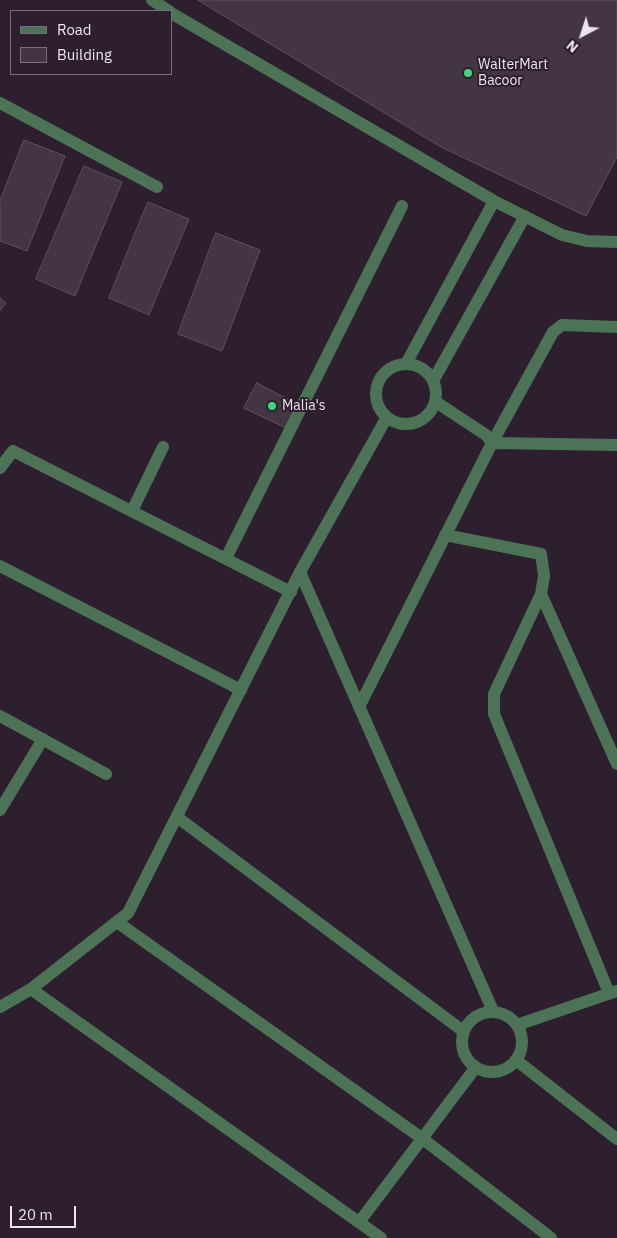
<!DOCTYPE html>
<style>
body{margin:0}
#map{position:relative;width:617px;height:1238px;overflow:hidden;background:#2d1f2d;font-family:"IBM Plex Sans",sans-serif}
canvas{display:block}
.legend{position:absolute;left:10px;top:10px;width:162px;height:65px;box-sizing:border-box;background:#2d1f2d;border:1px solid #7a6e7a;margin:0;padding:6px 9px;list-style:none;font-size:15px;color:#eee4ee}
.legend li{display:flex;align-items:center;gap:10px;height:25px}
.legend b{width:25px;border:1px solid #7a6e7a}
.north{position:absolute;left:557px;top:10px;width:50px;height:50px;-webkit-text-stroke:4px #2d1f2d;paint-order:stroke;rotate:220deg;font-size:14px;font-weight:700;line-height:20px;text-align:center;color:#eee4ee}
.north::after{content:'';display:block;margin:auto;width:18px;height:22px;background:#eee4ee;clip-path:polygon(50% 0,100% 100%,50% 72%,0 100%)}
.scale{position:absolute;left:10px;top:1206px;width:66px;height:22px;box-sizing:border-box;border:2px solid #eee4ee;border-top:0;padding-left:6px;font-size:15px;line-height:18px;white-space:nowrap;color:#eee4ee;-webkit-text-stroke:4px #2d1f2d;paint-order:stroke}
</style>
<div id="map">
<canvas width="617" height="1238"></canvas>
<ul class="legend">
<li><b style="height:6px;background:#4d7357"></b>Road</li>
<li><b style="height:14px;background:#443544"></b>Building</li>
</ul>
<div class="north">N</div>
<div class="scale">20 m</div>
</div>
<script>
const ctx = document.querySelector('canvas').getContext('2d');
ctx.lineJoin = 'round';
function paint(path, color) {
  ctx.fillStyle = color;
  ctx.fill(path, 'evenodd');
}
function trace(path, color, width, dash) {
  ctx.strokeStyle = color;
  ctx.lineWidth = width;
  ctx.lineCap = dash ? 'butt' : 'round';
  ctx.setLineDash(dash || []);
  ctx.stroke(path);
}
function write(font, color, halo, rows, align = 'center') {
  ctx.font = font + ' "IBM Plex Sans",sans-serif';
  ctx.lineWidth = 4;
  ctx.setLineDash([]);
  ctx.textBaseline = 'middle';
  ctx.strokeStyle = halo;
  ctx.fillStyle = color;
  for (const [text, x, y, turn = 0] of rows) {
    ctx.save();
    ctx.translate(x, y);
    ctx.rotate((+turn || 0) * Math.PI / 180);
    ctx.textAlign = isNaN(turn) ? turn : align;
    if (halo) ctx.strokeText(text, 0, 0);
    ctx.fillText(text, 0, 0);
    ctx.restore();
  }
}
const building = new Path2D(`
 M 198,0 L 617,0 L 617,157 L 586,216 L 441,147 Z
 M 24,140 L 65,156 L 27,251 L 0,241 L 0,201 Z
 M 84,166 L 122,182 L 75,296 L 36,279 Z
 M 148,202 L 189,219 L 149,315 L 109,298 Z
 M 216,233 L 260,250 L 222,351 L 178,334 Z
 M 0,298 L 6,303 L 0,311 Z
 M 257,383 L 299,405 L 288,429 L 244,408 Z`);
paint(building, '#443544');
trace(building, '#604f5f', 1);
trace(new Path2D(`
 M 152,0 L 169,11
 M 171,13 L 494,201 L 562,235 L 587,241 L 617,242
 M 0,103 L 157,187
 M 407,362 L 494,201
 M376 394a30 30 0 1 1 60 0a30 30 0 1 1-60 0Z
 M 433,381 L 525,216
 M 436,402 L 486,435 L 492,443 L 617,445
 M 0,468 L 13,451 L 291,592
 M 132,511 L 163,447
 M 445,535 L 541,554 L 544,576 L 541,594 L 494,694 L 494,714 L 609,993
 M 226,558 L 402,206
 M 0,566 L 241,690
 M 300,572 L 493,1011
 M 541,594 L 617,764
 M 359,707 L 492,443 L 553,332 L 562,325 L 617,327
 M 0,716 L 106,774
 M 0,810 L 43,739
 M 177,817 L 463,1031
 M 117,922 L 423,1139 L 551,1238
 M 31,989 L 381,1238
 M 0,1007 L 31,989 L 128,913 L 300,572 L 387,417
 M462 1042a30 30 0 1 1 60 0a30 30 0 1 1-60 0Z
 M 517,1025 L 617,991
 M 516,1060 L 617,1139
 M 360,1221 L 476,1067`), '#4d7357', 12);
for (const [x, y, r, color] of [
 [468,73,5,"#43d77b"],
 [272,406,5,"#43d77b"]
]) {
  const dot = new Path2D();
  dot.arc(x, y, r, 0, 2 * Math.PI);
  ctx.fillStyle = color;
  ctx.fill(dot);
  trace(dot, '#2d1f2d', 2);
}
write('14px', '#eee4ee', '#2d1f2d', [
 ["WalterMart",478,65],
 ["Bacoor",478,81],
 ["Malia's",282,406]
], 'left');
</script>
